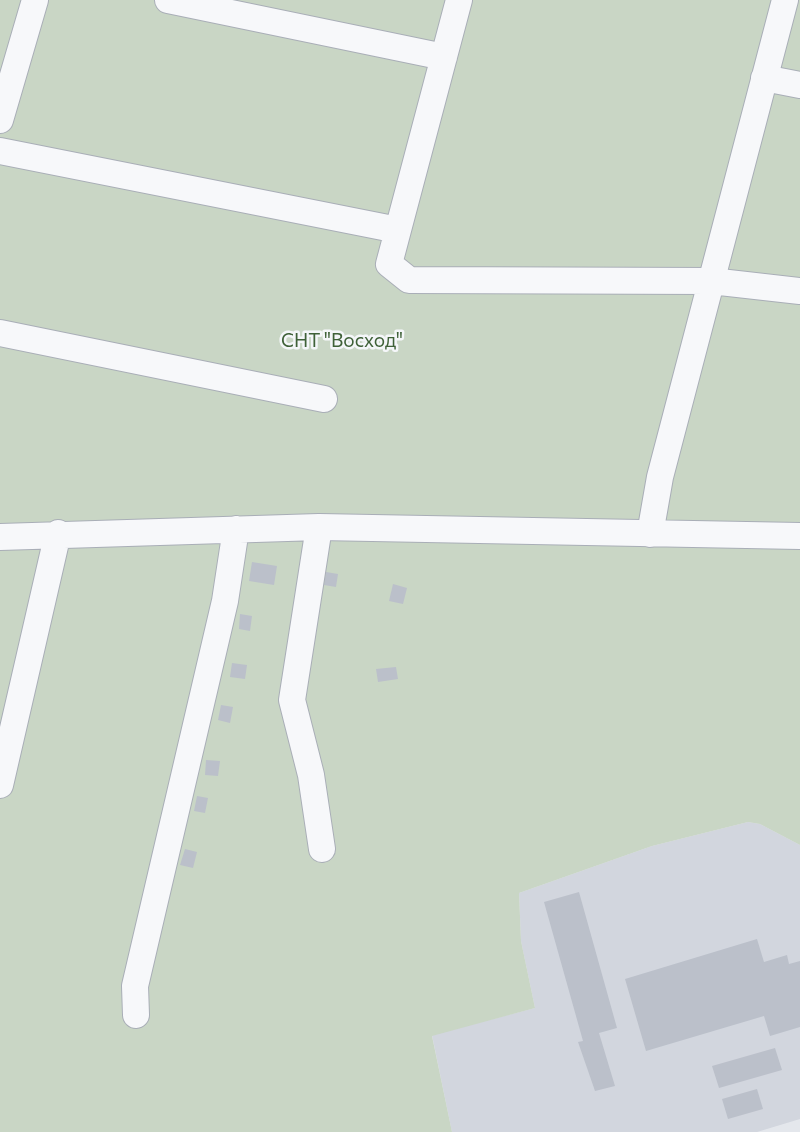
<!DOCTYPE html>
<meta charset="utf-8">
<style>
body{margin:0}
canvas{display:block;background:#e4e7ec}
</style>
<canvas width="800" height="1132"></canvas>
<script>
const ctx = document.querySelector('canvas').getContext('2d');
ctx.lineJoin = 'round';
function paint(path, color) {
  ctx.fillStyle = color;
  ctx.fill(path, 'evenodd');
}
function trace(path, color, width, dash) {
  ctx.strokeStyle = color;
  ctx.lineWidth = width;
  ctx.lineCap = dash ? 'butt' : 'round';
  ctx.setLineDash(dash || []);
  ctx.stroke(path);
}
function write(font, color, halo, rows, align = 'center') {
  ctx.font = font + ' Commissioner,sans-serif';
  ctx.lineWidth = 5;
  ctx.setLineDash([]);
  ctx.textBaseline = 'middle';
  ctx.strokeStyle = halo;
  ctx.fillStyle = color;
  for (const [text, x, y, turn = 0] of rows) {
    ctx.save();
    ctx.translate(x, y);
    ctx.rotate((+turn || 0) * Math.PI / 180);
    ctx.textAlign = isNaN(turn) ? turn : align;
    if (halo) ctx.strokeText(text, 0, 0);
    ctx.fillText(text, 0, 0);
    ctx.restore();
  }
}
paint(new Path2D(`
 M 748,822 L 760,824 L 800,845 L 800,1119 L 757,1132 L 452,1132 L 432,1035 L 535,1008 L 521,941 L 519,893 L 652,846 Z`), '#d2d6de');
paint(new Path2D(`
 M 0,0 L 800,0 L 800,845 L 760,824 L 748,822 L 652,846 L 519,893 L 521,941 L 535,1008 L 432,1036 L 452,1132 L 0,1132 Z`), '#c9d6c5');
paint(new Path2D(`
 M 252,562 L 277,566 L 274,585 L 249,581 Z
 M 326,572 L 338,574 L 336,587 L 324,585 Z
 M 393,584 L 407,588 L 403,604 L 389,601 Z
 M 240,614 L 252,616 L 250,631 L 239,629 Z
 M 232,663 L 247,665 L 245,679 L 230,677 Z
 M 396,667 L 398,679 L 378,682 L 376,669 Z
 M 221,705 L 233,707 L 230,723 L 218,720 Z
 M 206,760 L 220,761 L 218,776 L 205,775 Z
 M 197,796 L 208,798 L 205,813 L 194,811 Z
 M 185,849 L 197,852 L 193,868 L 180,865 Z
 M 579,892 L 617,1028 L 599,1033 L 615,1086 L 595,1091 L 578,1042 L 583,1041 L 544,902 Z
 M 757,939 L 764,962 L 787,955 L 789,964 L 800,961 L 800,1027 L 770,1036 L 764,1016 L 646,1051 L 625,979 Z
 M 775,1048 L 782,1070 L 719,1088 L 712,1066 Z
 M 757,1089 L 763,1109 L 728,1119 L 722,1099 Z`), '#bbc0ca');
const minor = new Path2D(`
 M 168,0 L 444,57
 M 459,0 L 389,264 L 409,280 L 711,281 L 800,291
 M 764,78 L 800,85
 M 0,120 L 35,0
 M 0,151 L 398,230
 M 0,333 L 324,399
 M 319,527 L 292,700 L 311,775 L 322,849
 M 650,534 L 660,477 L 785,0
 M 0,537 L 319,527 L 800,536
 M 0,785 L 58,533
 M 136,1015 L 135,986 L 225,601 L 236,529`);
trace(minor, '#a9aeb7', 28);
trace(minor, '#f7f8fa', 26);
write('19px', '#3f6138', '#f4f6f9', [
 ["СНТ \"Восход\"",342,341]
]);
</script>
